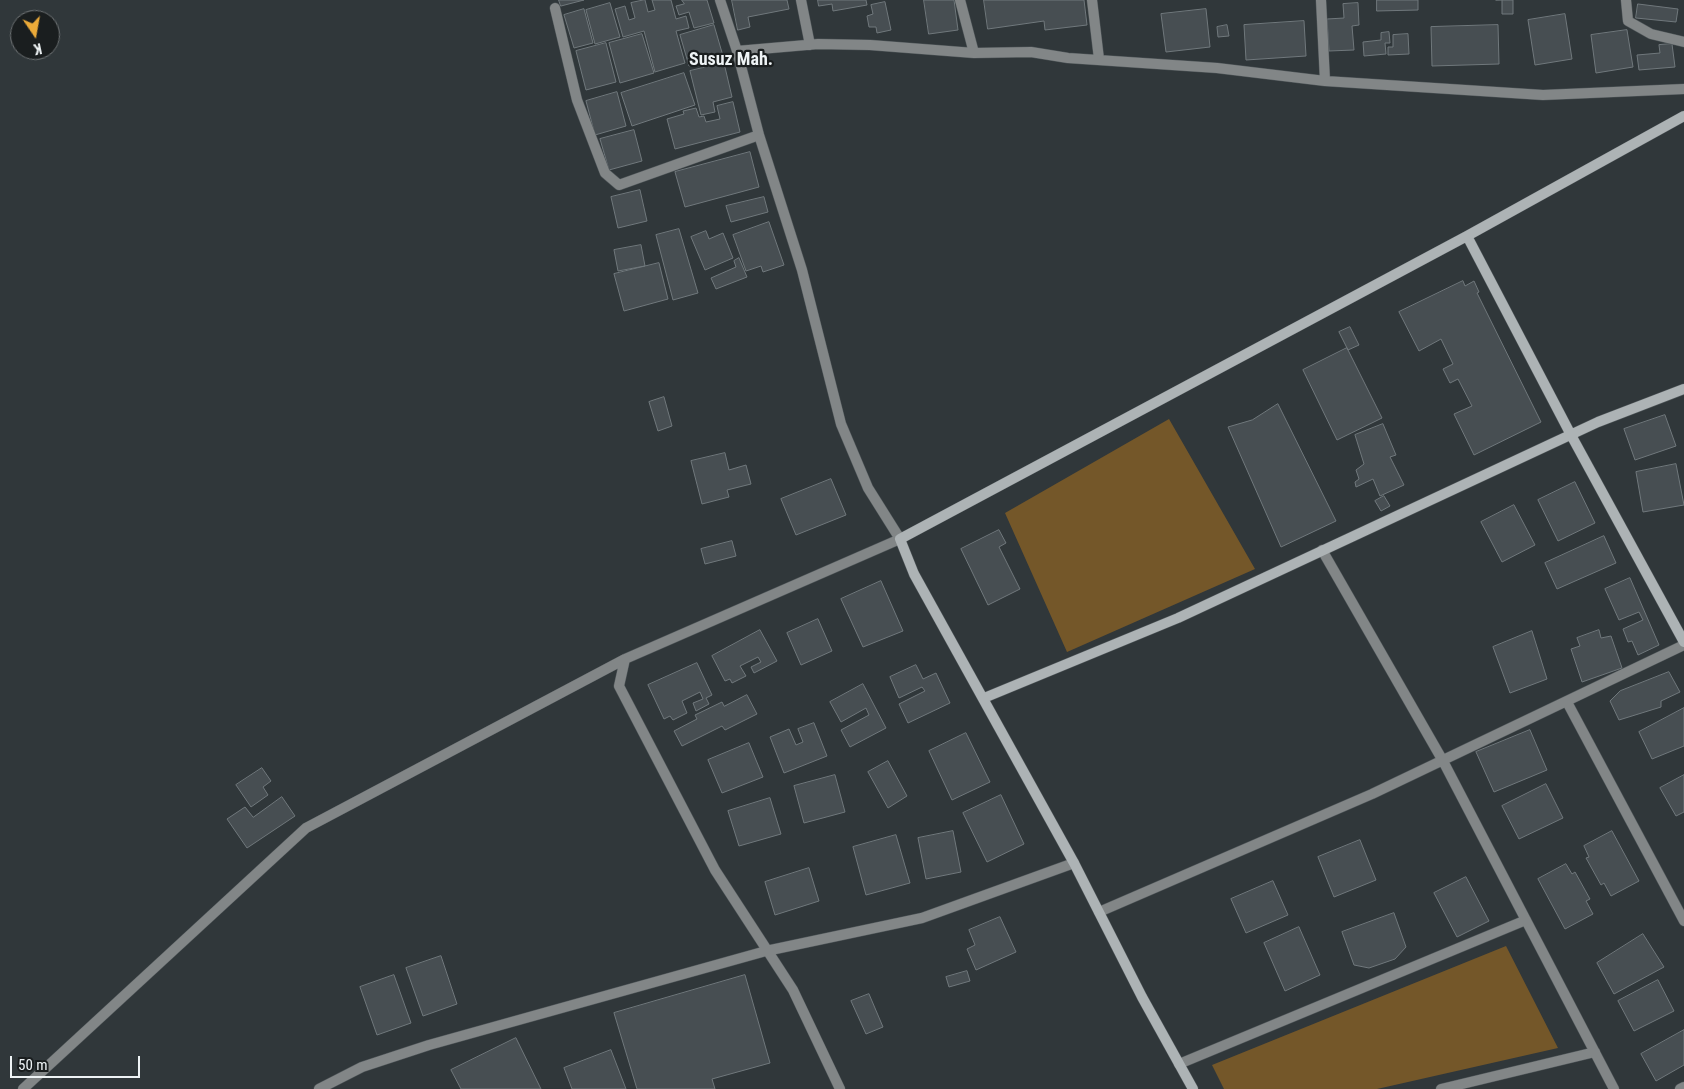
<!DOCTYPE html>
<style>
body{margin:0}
#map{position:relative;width:1684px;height:1089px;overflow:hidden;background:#30373a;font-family:"Roboto Condensed",sans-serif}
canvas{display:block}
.north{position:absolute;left:10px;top:10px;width:50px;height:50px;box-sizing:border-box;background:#1a1e1f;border:1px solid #6f7375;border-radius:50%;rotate:168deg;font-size:14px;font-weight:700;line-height:20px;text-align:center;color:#eef3f5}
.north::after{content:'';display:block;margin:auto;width:18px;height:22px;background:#ebaa39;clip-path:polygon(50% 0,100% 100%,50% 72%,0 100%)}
.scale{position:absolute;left:10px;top:1056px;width:130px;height:22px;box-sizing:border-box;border:2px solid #eef3f5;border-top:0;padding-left:6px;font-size:15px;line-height:18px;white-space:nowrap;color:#eef3f5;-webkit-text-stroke:4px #1a1e1f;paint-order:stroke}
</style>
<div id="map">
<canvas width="1684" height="1089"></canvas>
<div class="north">K</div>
<div class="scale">50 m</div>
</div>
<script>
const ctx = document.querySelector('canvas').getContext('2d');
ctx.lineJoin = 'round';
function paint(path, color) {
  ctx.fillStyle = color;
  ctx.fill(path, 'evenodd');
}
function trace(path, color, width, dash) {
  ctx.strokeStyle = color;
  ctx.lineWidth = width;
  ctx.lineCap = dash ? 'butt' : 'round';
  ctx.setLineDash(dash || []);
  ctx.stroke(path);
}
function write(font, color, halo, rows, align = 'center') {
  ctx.font = font + ' "Roboto Condensed",sans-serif';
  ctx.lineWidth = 4.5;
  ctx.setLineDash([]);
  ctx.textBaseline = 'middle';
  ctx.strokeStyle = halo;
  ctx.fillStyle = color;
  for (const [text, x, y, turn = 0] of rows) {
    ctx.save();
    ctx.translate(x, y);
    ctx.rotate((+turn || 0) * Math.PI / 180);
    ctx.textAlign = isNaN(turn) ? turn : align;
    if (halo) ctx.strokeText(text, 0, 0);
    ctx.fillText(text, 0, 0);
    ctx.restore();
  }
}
paint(new Path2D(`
 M 1169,419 L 1255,569 L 1067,652 L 1005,513 Z
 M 1506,946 L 1558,1048 L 1377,1089 L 1224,1089 L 1212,1065 Z`), '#745729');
const building = new Path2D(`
 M 559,0 L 584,0 L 561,6 Z
 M 645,0 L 648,12 L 655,10 L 652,0 L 671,0 L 676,19 L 686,16 L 689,28 L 676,31 L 685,63 L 655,72 L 644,31 L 623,37 L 615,9 L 625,6 L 629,20 L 635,18 L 631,3 Z
 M 682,0 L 707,0 L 714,23 L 694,28 L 689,12 L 679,15 L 676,6 L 684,4 Z
 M 732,0 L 787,0 L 789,9 L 748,17 L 750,27 L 738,30 Z
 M 818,0 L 866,0 L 867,5 L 833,11 L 832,4 L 819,6 Z
 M 924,0 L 954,0 L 958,30 L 929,34 Z
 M 984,0 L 1084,0 L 1087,25 L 1045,30 L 1044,21 L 988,29 Z
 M 1377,0 L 1418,0 L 1418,10 L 1377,11 Z
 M 1496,0 L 1513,0 L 1513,14 L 1502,14 L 1502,0 Z
 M 885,2 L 891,30 L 877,33 L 876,27 L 869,27 L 867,16 L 873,14 L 871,5 Z
 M 610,3 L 620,37 L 595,44 L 586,10 Z
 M 1358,3 L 1359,25 L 1352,26 L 1354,50 L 1329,51 L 1327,19 L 1344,18 L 1343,4 Z
 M 1638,4 L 1678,9 L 1676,22 L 1636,18 Z
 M 584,9 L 593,43 L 574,48 L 564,15 Z
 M 1206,9 L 1210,47 L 1166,52 L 1161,14 Z
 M 1565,14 L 1572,59 L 1535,65 L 1528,20 Z
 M 1304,21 L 1306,56 L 1246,60 L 1244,25 Z
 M 714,25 L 723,56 L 689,66 L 680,35 Z
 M 1227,25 L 1229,36 L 1218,37 L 1217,27 Z
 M 1498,25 L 1499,64 L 1432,66 L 1431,27 Z
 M 1627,30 L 1633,67 L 1596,73 L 1591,35 Z
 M 1389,32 L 1390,43 L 1385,43 L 1386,54 L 1364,56 L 1363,42 L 1381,40 L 1381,33 Z
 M 642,34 L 654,73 L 620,83 L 609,43 Z
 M 1408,34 L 1409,54 L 1388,55 L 1388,47 L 1393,47 L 1393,35 Z
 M 606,43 L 616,82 L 586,90 L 576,51 Z
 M 1672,44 L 1675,67 L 1639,70 L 1637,55 L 1660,53 L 1659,45 Z
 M 724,63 L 732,97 L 713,102 L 715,112 L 701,115 L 690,71 Z
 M 684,73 L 695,105 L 632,126 L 621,93 Z
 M 617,92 L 626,126 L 595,135 L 586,101 Z
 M 733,102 L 740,132 L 675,149 L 667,119 L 684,114 L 683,111 L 696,108 L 699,117 L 704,116 L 706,122 L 720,119 L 717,106 Z
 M 634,130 L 642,161 L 609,170 L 600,139 Z
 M 750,152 L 759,187 L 685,207 L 675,172 Z
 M 640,190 L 647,221 L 618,228 L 611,197 Z
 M 764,197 L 768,212 L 731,222 L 726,206 Z
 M 769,222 L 784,265 L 763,272 L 761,266 L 746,271 L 733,235 Z
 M 679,229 L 698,293 L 673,300 L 656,235 Z
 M 706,231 L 709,239 L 723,233 L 733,258 L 705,270 L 691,237 Z
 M 641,245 L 645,266 L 618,271 L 614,250 Z
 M 739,258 L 747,277 L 716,289 L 711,278 L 736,267 L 734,261 Z
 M 659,263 L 668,299 L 624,311 L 614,274 Z
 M 1463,281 L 1465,286 L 1474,281 L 1479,292 L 1477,293 L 1541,422 L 1474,455 L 1454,414 L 1472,406 L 1458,379 L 1450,383 L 1443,369 L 1453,364 L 1441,339 L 1419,351 L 1399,312 Z
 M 1350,327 L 1359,345 L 1348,350 L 1339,332 Z
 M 1347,348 L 1382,418 L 1337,440 L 1303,370 Z
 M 664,397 L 672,426 L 658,431 L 649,402 Z
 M 1278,404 L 1336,521 L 1281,547 L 1228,427 L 1252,420 Z
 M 1665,415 L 1676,446 L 1635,460 L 1624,429 Z
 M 1383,424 L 1396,455 L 1390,457 L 1404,485 L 1380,496 L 1373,479 L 1356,487 L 1355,482 L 1359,479 L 1356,470 L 1364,464 L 1355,435 Z
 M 725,453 L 729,470 L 746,465 L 751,484 L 727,490 L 729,497 L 702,504 L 691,461 Z
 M 1676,464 L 1684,505 L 1643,512 L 1636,472 Z
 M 831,479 L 846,515 L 796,535 L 781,499 Z
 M 1575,482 L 1595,523 L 1558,541 L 1538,500 Z
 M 1384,496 L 1390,506 L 1381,511 L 1375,501 Z
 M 1514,505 L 1535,545 L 1502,562 L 1481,522 Z
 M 999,530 L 1006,543 L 999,547 L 1020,589 L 988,605 L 961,549 Z
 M 1604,536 L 1616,563 L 1557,589 L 1545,563 Z
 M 732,541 L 736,556 L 705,564 L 701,549 Z
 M 1630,578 L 1659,645 L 1638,655 L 1632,641 L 1628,642 L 1623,629 L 1643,620 L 1639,612 L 1619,620 L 1605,589 Z
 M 881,581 L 903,631 L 863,647 L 841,599 Z
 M 818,619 L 832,651 L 801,665 L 787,633 Z
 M 760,630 L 777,661 L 754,673 L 751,667 L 761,662 L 758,657 L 740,666 L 746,676 L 732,683 L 730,679 L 725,681 L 712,656 Z
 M 1599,630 L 1601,638 L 1611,636 L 1622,668 L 1582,682 L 1571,649 L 1580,646 L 1577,638 Z
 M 1532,631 L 1547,679 L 1510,693 L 1493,647 Z
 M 697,663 L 712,695 L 706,698 L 709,704 L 696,711 L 693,703 L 703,699 L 700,692 L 682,701 L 687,713 L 673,720 L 670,716 L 664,719 L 648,685 Z
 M 916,665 L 923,679 L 936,673 L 950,703 L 908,723 L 899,704 L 925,691 L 922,687 L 899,698 L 890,677 Z
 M 1669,672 L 1680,692 L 1661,701 L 1661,707 L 1619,720 L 1610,701 L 1620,691 Z
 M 863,684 L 886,728 L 850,747 L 841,730 L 869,715 L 866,708 L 841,722 L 830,702 Z
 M 747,695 L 757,714 L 725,730 L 722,726 L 682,746 L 674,731 L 697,719 L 695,715 L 722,702 L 724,706 Z
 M 1684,708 L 1684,746 L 1652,759 L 1639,732 Z
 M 814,723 L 827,756 L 784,773 L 770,737 L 789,729 L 796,745 L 803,742 L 798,729 Z
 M 1530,730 L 1547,770 L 1494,792 L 1476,752 Z
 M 966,733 L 990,782 L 952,800 L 929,751 Z
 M 749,743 L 763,777 L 722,793 L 708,760 Z
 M 888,761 L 907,796 L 888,808 L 868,772 Z
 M 262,768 L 271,781 L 263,787 L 268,795 L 251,807 L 236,785 Z
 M 835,775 L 845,812 L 804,823 L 794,786 Z
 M 1684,775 L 1684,812 L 1676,816 L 1660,788 Z
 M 1546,784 L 1563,818 L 1519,839 L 1502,806 Z
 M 1001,795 L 1024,844 L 987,862 L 963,813 Z
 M 282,797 L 295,816 L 247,848 L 227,819 L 245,807 L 253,817 Z
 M 770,798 L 781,834 L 739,846 L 728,811 Z
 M 953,831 L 961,872 L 926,879 L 918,838 Z
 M 1612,831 L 1639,881 L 1611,896 L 1604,883 L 1601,885 L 1586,858 L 1589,857 L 1584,846 Z
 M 896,835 L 910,883 L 866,895 L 853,847 Z
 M 1360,840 L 1376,880 L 1334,897 L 1318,857 Z
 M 1566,864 L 1572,874 L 1575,872 L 1590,899 L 1586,901 L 1593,914 L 1565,929 L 1538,879 Z
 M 809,868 L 819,901 L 775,915 L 765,882 Z
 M 1466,877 L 1489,921 L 1457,937 L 1434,893 Z
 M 1273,881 L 1288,915 L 1246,933 L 1231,899 Z
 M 1394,913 L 1406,947 L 1395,959 L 1369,968 L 1354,965 L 1342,932 Z
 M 1000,917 L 1016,952 L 976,970 L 967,949 L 975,945 L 969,930 Z
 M 1299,927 L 1320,975 L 1285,991 L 1264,943 Z
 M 1643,934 L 1664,967 L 1614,994 L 1597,963 Z
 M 441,956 L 457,1004 L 423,1016 L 406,968 Z
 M 967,971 L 970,981 L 949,987 L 946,977 Z
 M 394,975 L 411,1023 L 377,1035 L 360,987 Z
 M 745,975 L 770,1063 L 712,1079 L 715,1089 L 637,1089 L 614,1013 Z
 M 1658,980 L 1674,1011 L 1634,1031 L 1618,1001 Z
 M 869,994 L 883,1027 L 866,1034 L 851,1001 Z
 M 1684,1030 L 1684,1065 L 1656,1081 L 1641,1054 Z
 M 516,1038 L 541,1089 L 461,1089 L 451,1070 Z
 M 611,1050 L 626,1089 L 572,1089 L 564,1068 Z`);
paint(building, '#474e52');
trace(building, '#70787c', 1);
const street = new Path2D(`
 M 720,0 L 737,51 L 759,135 L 802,270 L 841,424 L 868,488 L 900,539 L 625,659 L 619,686 L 715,870 L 793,990 L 840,1089
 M 801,0 L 810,45
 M 960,0 L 974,53
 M 1092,0 L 1099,59
 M 1321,0 L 1325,81
 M 1626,0 L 1628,21 L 1651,34 L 1684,42
 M 555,8 L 577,100 L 605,173 L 619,185 L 759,135
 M 737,51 L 818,44 L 870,45 L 974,53 L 1031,52 L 1068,58 L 1217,68 L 1325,81 L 1543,95 L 1684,89
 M 1322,550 L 1443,761 L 1614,1089
 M 1567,702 L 1684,921
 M 1099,912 L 1372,794 L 1684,645
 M 1179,1064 L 1526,920
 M 23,1089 L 306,828 L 625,659
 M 319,1089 L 362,1067 L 429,1045 L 766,951 L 922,918 L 1074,863
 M 1441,1089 L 1595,1052
 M 1680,1089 L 1684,1087`);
const secondary = new Path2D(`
 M 1467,236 L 1571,435 L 1684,642
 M 984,698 L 1178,618 L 1598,422 L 1684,389
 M 1193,1089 L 1142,997 L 1074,863 L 914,574 L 900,539 L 1467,236 L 1684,116`);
trace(street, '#4e5558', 11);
trace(secondary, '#4e5558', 11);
trace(street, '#828687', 10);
trace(secondary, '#adb3b5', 10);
write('bold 18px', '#eef3f5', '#1a1e1f', [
 ["Susuz Mah.",731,60]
]);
</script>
